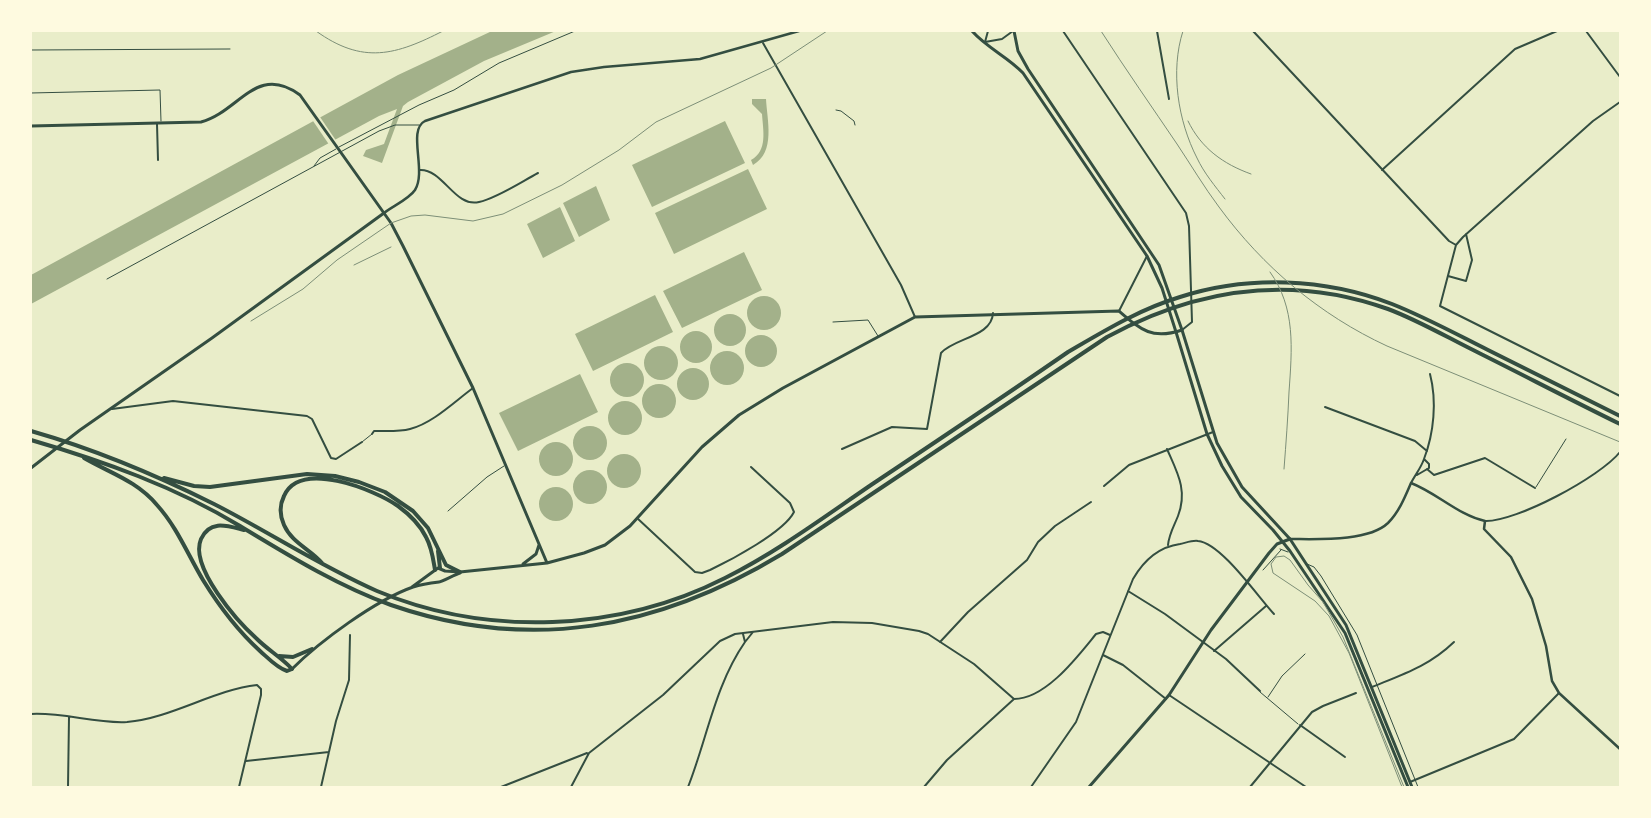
<!DOCTYPE html>
<style>
body{margin:0}
#map{position:relative;width:1651px;height:818px;overflow:hidden;background:#e9edc9;font-family:Poppins,sans-serif}
canvas{display:block}
.frame{position:absolute;inset:0;border:32px solid #fefae0;pointer-events:none}
</style>
<div id="map">
<canvas width="1651" height="818"></canvas>
<div class="frame"></div>
</div>
<script>
const ctx = document.querySelector('canvas').getContext('2d');
ctx.lineJoin = 'round';
function paint(path, color) {
  ctx.fillStyle = color;
  ctx.fill(path, 'evenodd');
}
function trace(path, color, width, dash) {
  ctx.strokeStyle = color;
  ctx.lineWidth = width;
  ctx.lineCap = dash ? 'butt' : 'round';
  ctx.setLineDash(dash || []);
  ctx.stroke(path);
}
paint(new Path2D(`
 M 492,31 L 556,31 L 484,61 L 408,102 L 403,106 L 382,163 L 363,156 L 366,150 L 384,144 L 397,109 L 379,116 L 31,304 L 31,275 L 398,75 Z
 M 752,99 L 766,99 C 767,120 776,152 753,165 L 751,160 C 768,151 763,130 762,114 L 752,104 Z
 M 725,121 L 745,163 L 652,207 L 632,165 Z
 M 748,169 L 767,209 L 674,254 L 655,213 Z
 M 596,186 L 610,220 L 579,237 L 563,203 Z
 M 560,207 L 575,241 L 543,258 L 527,224 Z
 M 744,252 L 762,290 L 682,328 L 663,291 Z
 M 655,295 L 673,332 L 593,371 L 575,334 Z
 M747 313a17 17 0 1 1 34 0a17 17 0 1 1-34 0Z
 M714 330a16 16 0 1 1 32 0a16 16 0 1 1-32 0Z
 M680 347a16 16 0 1 1 32 0a16 16 0 1 1-32 0Z
 M745 351a16 16 0 1 1 32 0a16 16 0 1 1-32 0Z
 M644 363a17 17 0 1 1 34 0a17 17 0 1 1-34 0Z
 M710 368a17 17 0 1 1 34 0a17 17 0 1 1-34 0Z
 M610 380a17 17 0 1 1 34 0a17 17 0 1 1-34 0Z
 M677 384a16 16 0 1 1 32 0a16 16 0 1 1-32 0Z
 M 580,374 L 598,412 L 518,451 L 499,413 Z
 M642 401a17 17 0 1 1 34 0a17 17 0 1 1-34 0Z
 M608 418a17 17 0 1 1 34 0a17 17 0 1 1-34 0Z
 M573 443a17 17 0 1 1 34 0a17 17 0 1 1-34 0Z
 M539 459a17 17 0 1 1 34 0a17 17 0 1 1-34 0Z
 M607 471a17 17 0 1 1 34 0a17 17 0 1 1-34 0Z
 M573 487a17 17 0 1 1 34 0a17 17 0 1 1-34 0Z
 M539 504a17 17 0 1 1 34 0a17 17 0 1 1-34 0Z`), '#a3b18a');
paint(new Path2D(`
 M 318,114 L 337,142 L 330,146 L 311,118 Z`), '#e9edc9');
trace(new Path2D(`
 M 31,50 L 230,49
 M 31,93 L 160,90 L 161,121
 M 836,110 L 841,111 L 854,121 L 855,125
 M 339,147 L 419,105 L 454,90 L 499,63 L 575,31
 M 314,166 L 320,158 L 336,149
 M 107,279 L 379,131 L 395,125 L 419,125
 M 833,322 L 868,320 L 878,336
 M 362,442 L 372,434
 M 1536,487 L 1566,439
 M 448,511 L 487,477 L 504,466
 M 1307,564 L 1314,567 L 1321,576 L 1357,635 L 1418,787
 M 1268,697 L 1282,676 L 1305,654`), '#344e41', 1);
trace(new Path2D(`
 M 1280,549 L 1288,552
 M 1263,570 L 1281,550
 M 1260,692 L 1298,724`), '#344e41', 1);
trace(new Path2D(`
 M 988,31 L 985,42 L 1002,39 L 1013,31
 M 1063,31 L 1186,213 L 1189,226 L 1192,322 L 1182,330
 M 1157,31 L 1169,99
 M 1253,31 L 1449,241 L 1456,245
 M 1586,31 L 1620,77
 M 763,43 L 901,285 L 915,317
 M 1620,102 L 1593,121 L 1463,237 L 1456,245 L 1440,306 L 1620,396
 M 157,124 L 158,160
 M 420,170 C 443,169 455,208 479,202 C 497,198 521,182 538,173
 M 1382,170 L 1515,49 L 1557,31
 M 1448,276 L 1466,281 L 1472,260 L 1466,234
 M 1119,311 L 1147,256
 M 1325,407 L 1415,441 L 1427,451
 M 112,409 L 173,401 L 307,416 L 312,419 L 331,458 L 336,459 L 362,442
 M 372,434 L 374,431 C 386,431 399,432 410,429 C 433,423 454,402 473,388
 M 842,449 L 892,427 L 927,429 L 941,353 C 954,338 992,337 993,313
 M 1167,449 C 1177,472 1188,490 1178,516 C 1174,526 1169,534 1168,545
 M 1427,469 L 1434,475 L 1485,458 L 1535,488
 M 1417,475 L 1429,468 L 1429,464 L 1424,459
 M 1411,483 C 1415,475 1421,468 1424,459 C 1434,433 1437,401 1430,374
 M 1104,486 L 1129,465 L 1213,432
 M 637,518 L 695,572 L 702,573 L 710,570 C 731,560 784,532 794,512 L 790,503 L 751,467
 M 1485,521 C 1516,522 1600,477 1620,452
 M 1128,591 L 1165,614 L 1226,659 L 1260,691
 M 745,642 L 753,632
 M 940,642 L 968,612 L 1027,560 L 1038,542 L 1055,526 L 1091,502
 M 1214,651 L 1266,606
 M 1103,655 L 1123,665 L 1166,699
 M 1372,687 C 1404,674 1429,666 1454,642
 M 1169,695 L 1306,787
 M 31,714 C 63,712 96,724 127,722 C 172,718 213,690 257,685 L 261,689 L 261,695 L 239,787
 M 1300,725 L 1345,757
 M 246,761 L 329,752
 M 1410,782 L 1514,739 L 1559,693
 M 68,787 L 69,717
 M 321,787 L 336,721 L 349,680 L 350,635
 M 501,787 L 587,753
 M 571,787 L 589,753 L 663,695 L 720,641 L 735,634 L 833,622 L 872,623 L 919,631 L 928,634 L 974,664 L 1014,699
 M 688,787 C 707,739 715,685 745,642 L 743,634
 M 924,787 L 947,760 L 1014,699 C 1046,699 1078,656 1096,634 L 1103,632 L 1110,635
 M 1031,787 L 1076,722 L 1133,579 C 1144,560 1158,547 1180,544 C 1185,543 1193,540 1198,541 C 1221,543 1258,597 1274,614
 M 1250,787 L 1312,712 L 1323,706 L 1356,693`), '#344e41', 2);
trace(new Path2D(`
 M 384,213 C 393,206 409,199 415,190 C 427,171 407,130 425,121 L 571,72 L 604,67 L 700,59 L 799,31
 M 1290,539 C 1316,539 1368,542 1388,523 C 1399,512 1405,497 1411,483 C 1437,493 1458,515 1485,521 L 1484,529 L 1511,557 L 1532,599 L 1546,646 L 1552,681 L 1559,693 L 1620,749`), '#344e41', 2.5);
trace(new Path2D(`
 M 972,31 C 987,48 1008,57 1023,73 L 1147,256 L 1162,288 L 1176,332
 M 1014,31 L 1018,51 L 1028,69 L 1159,265 L 1182,330
 M 1089,787 L 1169,695 L 1211,630 L 1269,553 L 1277,544 L 1290,539`), '#344e41', 3);
trace(new Path2D(`
 M 31,126 L 201,122 C 239,112 256,63 300,95 L 391,223 L 403,246 L 473,388 L 547,563
 M 1176,332 L 1207,434 L 1222,466 L 1241,497 L 1273,530 L 1290,551 L 1345,633 L 1408,787
 M 31,468 L 80,430 L 212,338 L 384,213
 M 523,564 L 536,554 L 539,545
 M 412,587 L 438,568 L 445,571 L 460,572 L 547,563 L 584,553 L 605,545 L 630,526 L 702,447 L 739,415 L 783,388 L 915,317 L 1119,311 C 1141,330 1152,340 1182,330 L 1217,443 L 1242,487 L 1290,539 L 1346,625 L 1412,787
 M 292,669 C 320,641 376,600 413,587 C 422,584 430,583 439,582 C 441,582 456,574 460,573`), '#344e41', 3);
trace(new Path2D(`
 M 31,431 C 94,449 156,475 214,504 C 269,532 320,566 377,591 C 487,637 619,632 725,578 C 777,552 824,517 871,485 C 937,441 1003,397 1068,352 C 1104,331 1140,309 1180,297 C 1248,275 1325,278 1392,304 C 1425,317 1456,334 1488,350 C 1532,372 1576,394 1620,416
 M 31,440 C 103,461 176,487 240,526 C 288,555 338,586 391,605 C 530,653 658,629 782,554 L 1107,337 C 1197,288 1290,274 1388,309 C 1420,321 1450,339 1481,354 C 1527,377 1573,401 1620,424
 M 84,458 C 110,473 137,481 157,505 C 177,527 188,555 203,580 C 219,606 237,630 260,651 C 268,658 277,668 287,671 L 292,669
 M 164,478 L 194,486 L 210,487 L 307,474 L 335,476 L 359,482 L 385,492 L 413,511 L 428,528 L 446,565 L 460,572
 M 244,530 C 228,526 210,519 201,539 C 189,567 238,622 257,639 C 268,650 282,658 292,669
 M 438,551 L 440,568
 M 322,563 C 310,549 292,543 284,525 C 280,516 279,506 284,496 C 300,459 375,490 398,506 C 409,514 420,525 426,537 C 432,548 433,558 435,570
 M 279,656 L 293,657 L 312,649`), '#344e41', 4);
trace(new Path2D(`
 M 1402,787 L 1349,653 L 1329,616 L 1315,601 L 1273,573 L 1271,564 L 1276,557 L 1284,556 L 1290,560 L 1308,585 L 1323,602 L 1343,637 L 1404,787`), '#7c8e77', 1);
trace(new Path2D(`
 M 316,31 C 363,65 396,55 443,31
 M 1101,31 C 1126,70 1152,107 1177,144 C 1191,165 1204,187 1219,207 C 1263,267 1320,315 1387,346 L 1620,442
 M 1183,31 C 1170,71 1178,121 1197,158 C 1204,173 1215,186 1225,199
 M 1188,121 C 1201,148 1223,164 1251,174
 M 354,265 L 391,247
 M 1270,272 C 1296,308 1292,349 1289,392 C 1288,417 1286,443 1284,469
 M 251,321 L 303,289 L 337,260 L 391,223 L 411,216 L 425,215 L 473,221 L 503,214 L 562,185 L 619,150 L 656,122 L 771,68 L 827,31`), '#7c8e77', 1);
</script>
